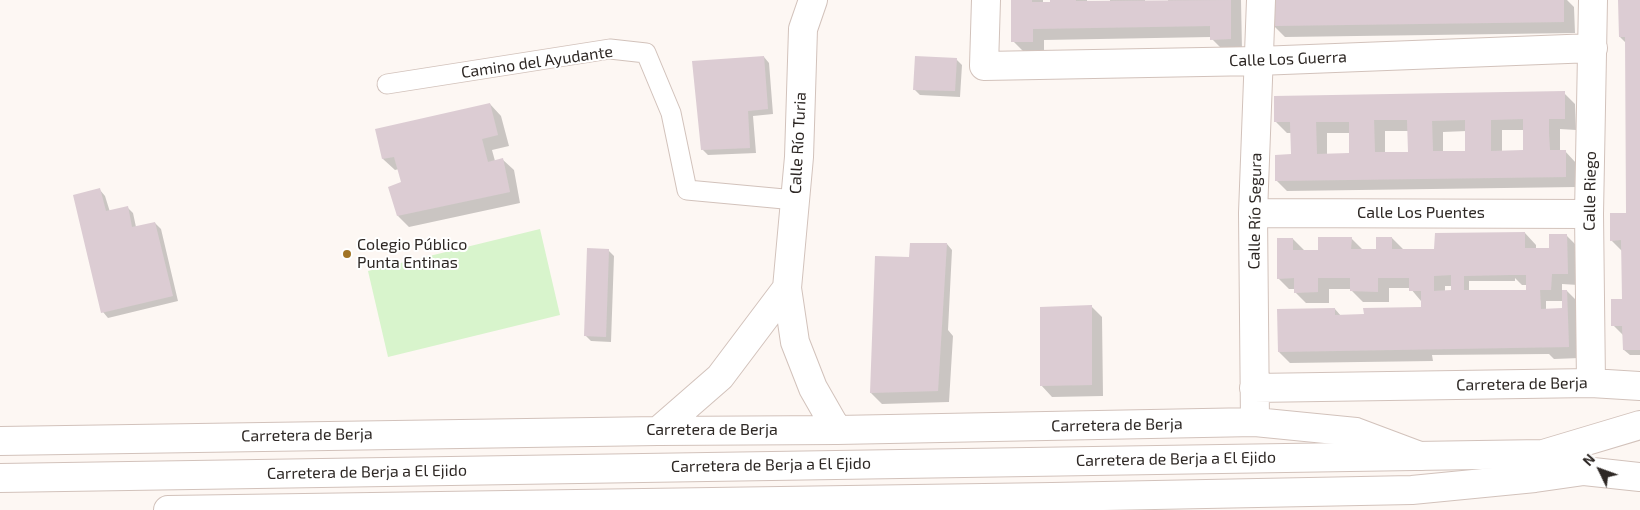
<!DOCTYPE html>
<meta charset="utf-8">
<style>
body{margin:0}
#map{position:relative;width:1640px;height:510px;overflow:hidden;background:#fdf7f3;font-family:"Exo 2",sans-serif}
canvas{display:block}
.north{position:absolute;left:1575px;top:445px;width:50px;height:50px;-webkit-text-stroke:4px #fff;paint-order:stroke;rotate:312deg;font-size:14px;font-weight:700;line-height:20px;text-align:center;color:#2e2825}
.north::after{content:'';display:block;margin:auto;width:18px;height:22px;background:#2e2825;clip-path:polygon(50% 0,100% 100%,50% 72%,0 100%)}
</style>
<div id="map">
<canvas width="1640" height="510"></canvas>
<div class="north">N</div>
</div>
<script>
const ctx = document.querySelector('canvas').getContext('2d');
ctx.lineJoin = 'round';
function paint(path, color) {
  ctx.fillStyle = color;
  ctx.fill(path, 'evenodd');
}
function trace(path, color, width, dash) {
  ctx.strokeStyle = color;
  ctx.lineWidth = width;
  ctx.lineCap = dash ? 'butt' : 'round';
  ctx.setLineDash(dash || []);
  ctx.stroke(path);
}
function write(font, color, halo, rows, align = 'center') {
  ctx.font = font + ' "Exo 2",sans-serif';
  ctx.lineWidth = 4;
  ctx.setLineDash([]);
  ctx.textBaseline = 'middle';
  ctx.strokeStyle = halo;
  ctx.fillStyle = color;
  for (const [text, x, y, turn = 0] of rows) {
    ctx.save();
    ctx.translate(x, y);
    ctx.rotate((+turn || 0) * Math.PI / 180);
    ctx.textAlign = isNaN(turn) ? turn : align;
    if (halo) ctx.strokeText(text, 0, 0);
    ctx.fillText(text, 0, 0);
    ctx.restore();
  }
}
paint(new Path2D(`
 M 540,229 L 560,315 L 388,357 L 368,271 Z`), '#d8f4cc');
paint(new Path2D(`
 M 1012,0 L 1043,0 L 1043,4 L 1051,4 L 1051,0 L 1087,0 L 1087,3 L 1110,2 L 1110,0 L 1145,0 L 1145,2 L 1168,2 L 1168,0 L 1241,0 L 1242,50 L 1223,50 L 1212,39 L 1211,37 L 1044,40 L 1044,53 L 1024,52 L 1013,41 Z
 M 1290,0 L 1567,0 L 1574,7 L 1575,33 L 1285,37 L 1274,26 Z
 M 1620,0 L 1640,0 L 1640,355 L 1630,355 L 1624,350 L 1624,336 L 1613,325 L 1623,300 L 1623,252 L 1611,240 L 1627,214 L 1626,43 L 1620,37 Z
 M 764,57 L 769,63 L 773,114 L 753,116 L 756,153 L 708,155 L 702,149 Z
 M 956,59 L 962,65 L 960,97 L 920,95 L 914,89 Z
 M 1564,93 L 1575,104 L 1576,130 L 1560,129 L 1560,151 L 1565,151 L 1576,163 L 1577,187 L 1287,191 L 1276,180 L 1292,155 L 1292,133 L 1287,133 L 1276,122 ZM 1502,130 L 1524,130 L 1524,151 L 1502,152 ZM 1385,131 L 1408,131 L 1409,153 L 1385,153 ZM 1467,131 L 1467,152 L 1443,153 L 1443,132 ZM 1327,133 L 1350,133 L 1350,154 L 1327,155 Z
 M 490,104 L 501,116 L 509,146 L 492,150 L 495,161 L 502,159 L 514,170 L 520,203 L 409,227 L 398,216 L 402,183 L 399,169 L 395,170 L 383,159 L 377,130 Z
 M 100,190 L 105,196 L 110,212 L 127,207 L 133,213 L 136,227 L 155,223 L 161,229 L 178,301 L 108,318 L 103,312 Z
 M 1525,233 L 1536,245 L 1536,249 L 1551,249 L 1567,236 L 1578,247 L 1578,285 L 1562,284 L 1562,291 L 1567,291 L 1578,302 L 1580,358 L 1554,359 L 1549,354 L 1432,355 L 1433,361 L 1290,363 L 1279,352 L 1335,309 L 1341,316 L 1423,311 L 1421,301 L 1410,288 L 1389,288 L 1389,302 L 1363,302 L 1352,291 L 1352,289 L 1329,289 L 1329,303 L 1306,303 L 1295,292 L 1295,289 L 1289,289 L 1278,278 L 1293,239 L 1304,250 L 1320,251 L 1351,238 L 1362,249 L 1377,250 L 1392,238 L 1403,249 L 1436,250 ZM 1515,278 L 1522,285 L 1527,285 L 1529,292 L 1469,292 L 1469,281 L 1515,281 ZM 1445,286 L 1452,286 L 1452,292 L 1445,292 ZM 1546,301 L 1563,301 L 1564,309 L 1546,310 Z
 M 947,244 L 952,250 L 948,330 L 953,336 L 949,402 L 882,404 L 871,393 L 910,258 Z
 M 608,250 L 614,256 L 611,342 L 591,341 L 585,335 Z
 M 1091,306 L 1102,317 L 1103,396 L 1052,397 L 1041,385 Z`), '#0003');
paint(new Path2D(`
 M 1011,0 L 1032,0 L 1032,2 L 1050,2 L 1050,0 L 1076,0 L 1076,1 L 1231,0 L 1231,39 L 1210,40 L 1210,26 L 1033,29 L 1033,42 L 1011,42 Z
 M 1273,0 L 1564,0 L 1564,22 L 1273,26 Z
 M 1618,0 L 1640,0 L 1640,350 L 1623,350 L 1622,326 L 1611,326 L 1611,299 L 1622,299 L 1621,240 L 1610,241 L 1610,213 L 1626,213 L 1625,37 L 1619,37 Z
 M 764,56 L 768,109 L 748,111 L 750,148 L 701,150 L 692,61 Z
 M 915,56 L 957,58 L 955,91 L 913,90 Z
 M 1565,91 L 1565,119 L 1549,119 L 1549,134 L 1550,150 L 1566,150 L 1566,177 L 1275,181 L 1275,155 L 1291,154 L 1290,122 L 1274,122 L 1274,96 ZM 1523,119 L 1523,150 L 1491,151 L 1491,120 ZM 1374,120 L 1407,120 L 1408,152 L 1375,152 ZM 1465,120 L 1465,151 L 1433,151 L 1432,121 ZM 1316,122 L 1349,122 L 1349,153 L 1317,154 Z
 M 490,103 L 498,135 L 482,139 L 488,162 L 503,158 L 510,192 L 397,216 L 388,187 L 401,182 L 394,157 L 382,159 L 375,129 Z
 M 100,188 L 106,211 L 128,206 L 132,227 L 155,222 L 173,296 L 101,313 L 73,195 Z
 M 1525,232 L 1525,248 L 1549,248 L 1549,234 L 1567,234 L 1568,274 L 1552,274 L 1551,290 L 1540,290 L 1541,309 L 1562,308 L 1562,290 L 1567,290 L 1569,347 L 1278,352 L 1277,309 L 1335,308 L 1335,315 L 1364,314 L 1363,308 L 1421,307 L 1421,291 L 1409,291 L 1409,278 L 1378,278 L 1378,292 L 1350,291 L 1350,278 L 1318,278 L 1318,292 L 1294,293 L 1294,278 L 1277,279 L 1277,238 L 1293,238 L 1293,250 L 1318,250 L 1318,237 L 1352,237 L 1351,249 L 1376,249 L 1376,237 L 1392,237 L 1392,249 L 1434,249 L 1435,233 ZM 1451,275 L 1451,290 L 1434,291 L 1434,276 ZM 1509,275 L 1526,275 L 1526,290 L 1464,290 L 1464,276 Z
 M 910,243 L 947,243 L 938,391 L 870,393 L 875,256 L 909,257 Z
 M 587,248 L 609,249 L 606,337 L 584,336 Z
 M 1092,305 L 1092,385 L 1040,386 L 1040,307 Z`), '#dcccd3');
const lane = new Path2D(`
 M 387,84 L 610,49 L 646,53 L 671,113 L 687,190 L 795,200`);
const street = new Path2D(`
 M 813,0 L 803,29 L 799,157 L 787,288 L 795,342 L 813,388 L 837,430
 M 986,0 L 984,66 L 1258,61 L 1593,48
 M 1253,213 L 1589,214
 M 1591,383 L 1589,214 L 1593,0
 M 1254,388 L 1591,383 L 1640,386
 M 1255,422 L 1253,213 L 1261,0
 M 658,431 L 720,377 L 787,288
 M 0,441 L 658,431 L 837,430 L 1255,422 L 1356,432 L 1420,456
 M 168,510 L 1052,497 L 1412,490 L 1535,478 L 1584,471`);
const secondary = new Path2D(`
 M 1543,454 L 1584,471 L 1640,477
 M 0,478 L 1543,454 L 1640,425`);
trace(lane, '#d2c2bb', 21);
trace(street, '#d2c2bb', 30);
trace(secondary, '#d2c2bb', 30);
trace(lane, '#fff', 19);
trace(street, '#fff', 28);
trace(secondary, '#fff', 28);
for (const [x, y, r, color] of [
 [347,254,5,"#a17426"]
]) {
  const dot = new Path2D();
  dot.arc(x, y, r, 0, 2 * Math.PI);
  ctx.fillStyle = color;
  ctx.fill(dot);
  trace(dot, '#fff', 2);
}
write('16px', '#2e2825', '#fff', [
 ["Calle Los Guerra",1288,59,-2],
 ["Camino del Ayudante",537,62,-8],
 ["Calle Río Turia",798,143,-87],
 ["Calle Riego",1590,191,-89],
 ["Calle Río Segura",1255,211,-89],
 ["Calle Los Puentes",1421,213],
 ["Carretera de Berja",1522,384,-1],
 ["Carretera de Berja",1117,425,-1],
 ["Carretera de Berja",712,430],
 ["Carretera de Berja",307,435,-1],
 ["Carretera de Berja a El Ejido",1176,459,-1],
 ["Carretera de Berja a El Ejido",771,465,-1],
 ["Carretera de Berja a El Ejido",367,472,-1]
]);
write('16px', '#2e2825', '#fff', [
 ["Colegio Público",357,245],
 ["Punta Entinas",357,263]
], 'left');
</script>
